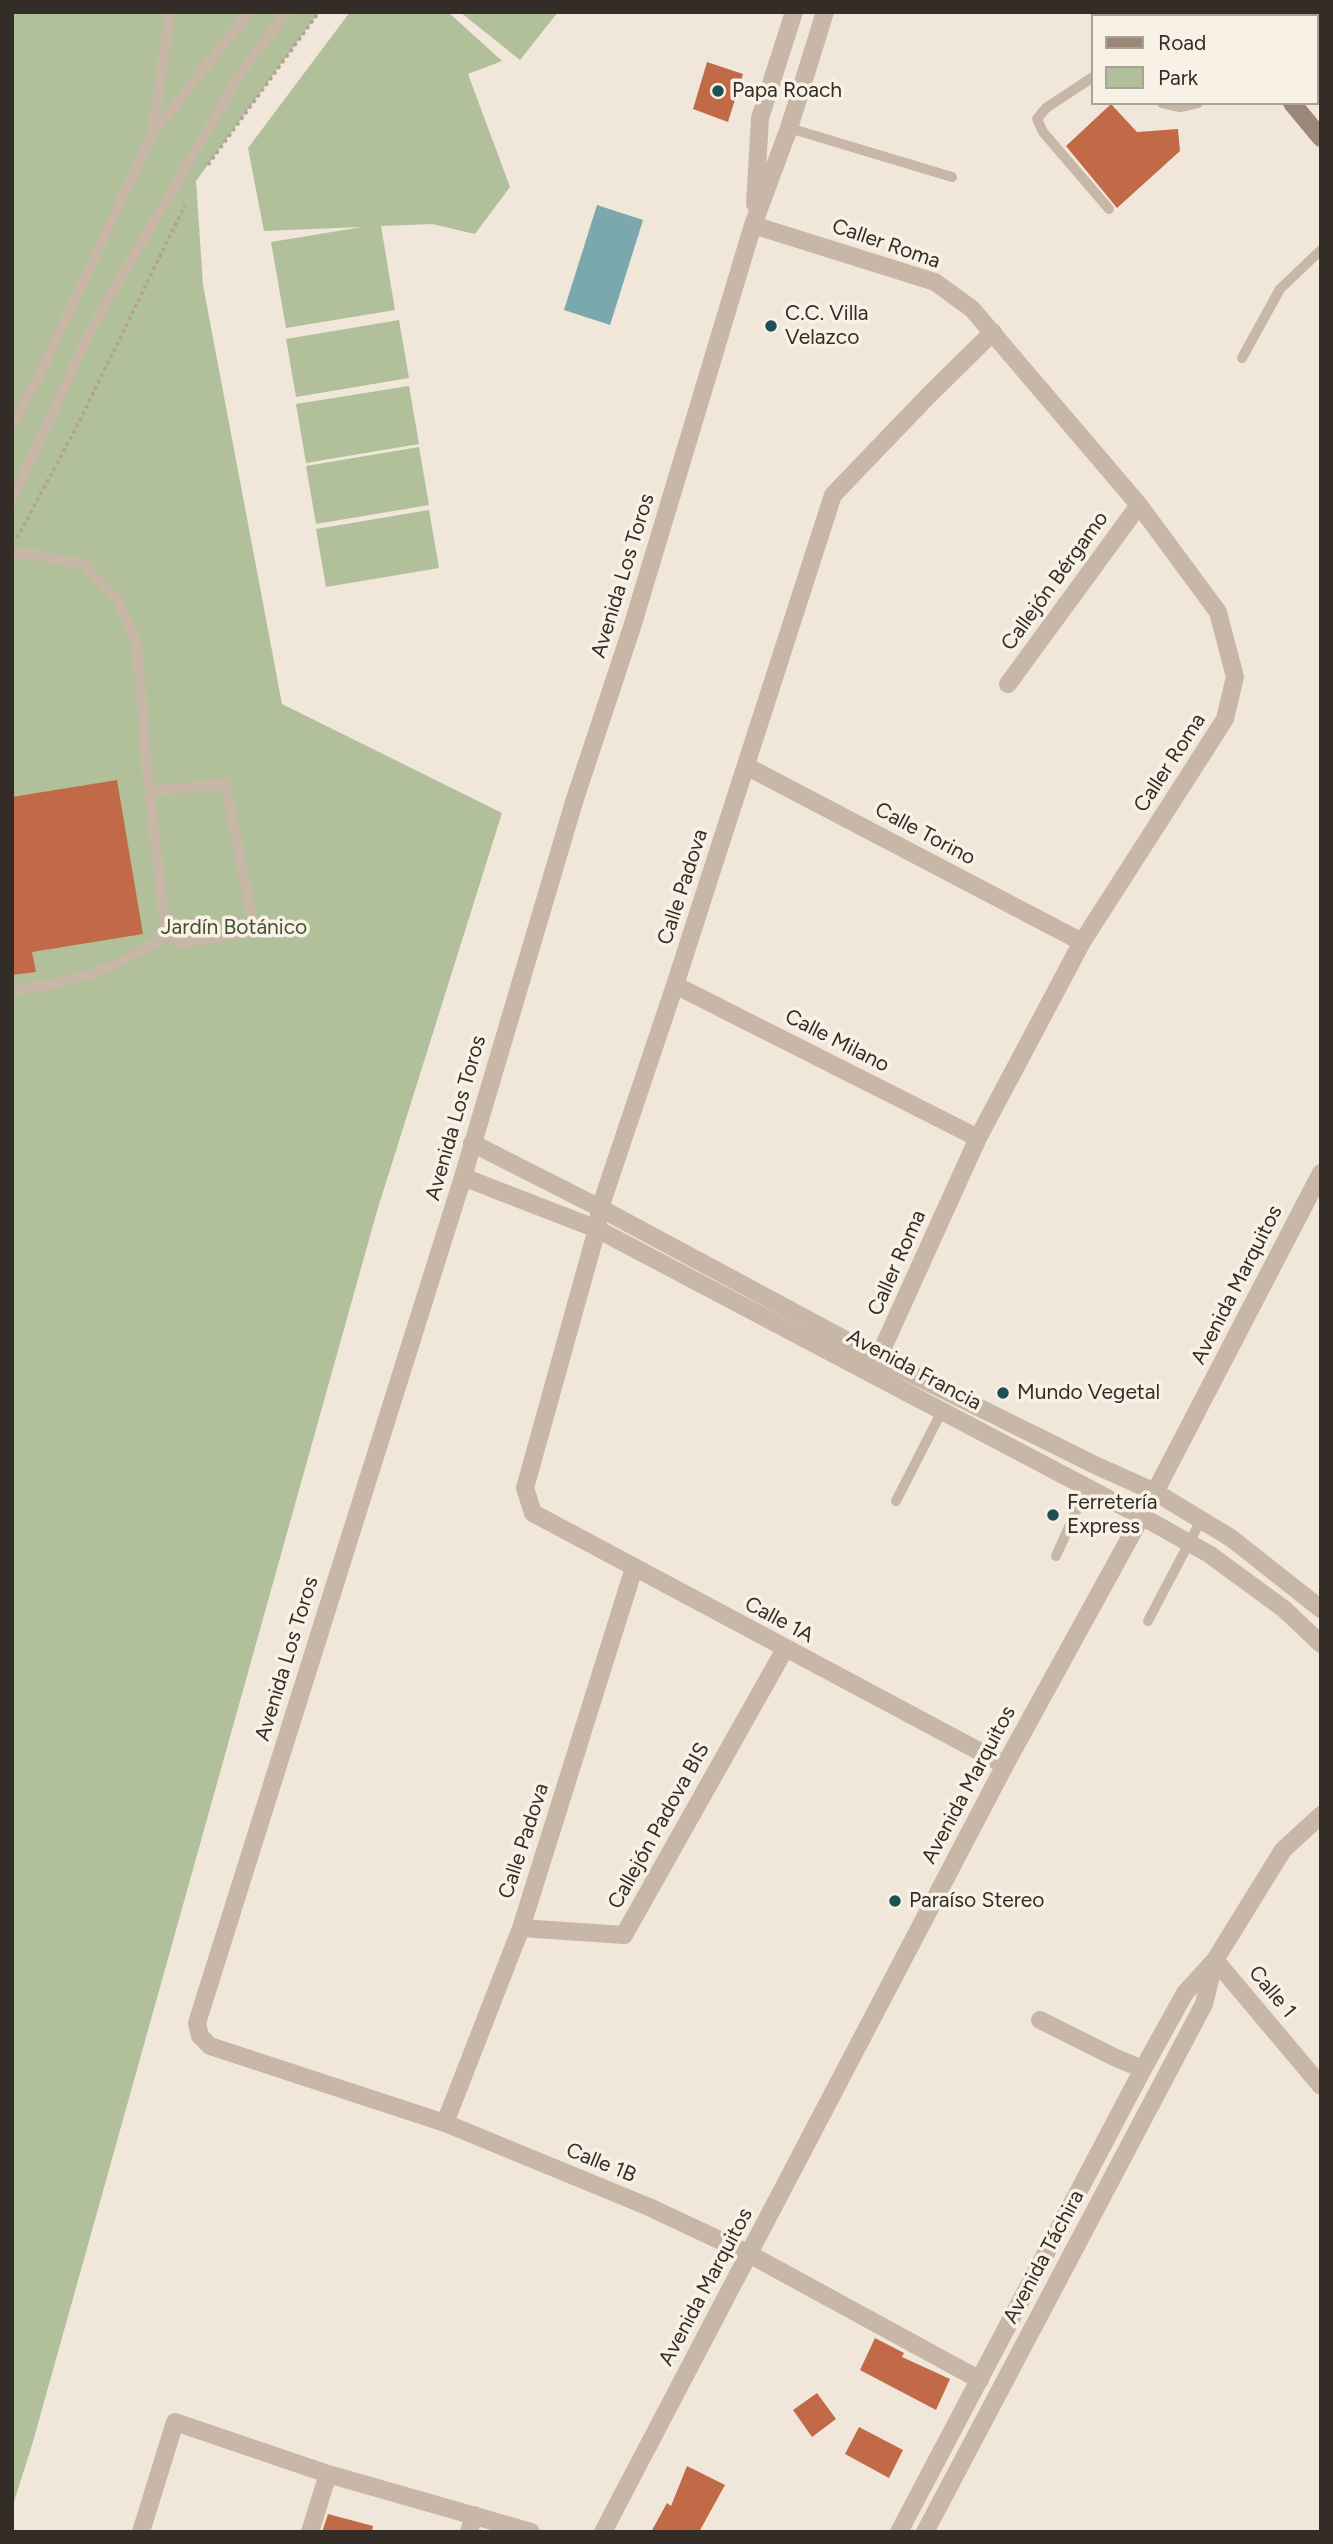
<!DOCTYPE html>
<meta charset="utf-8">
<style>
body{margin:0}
#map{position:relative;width:1333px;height:2544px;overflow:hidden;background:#f0e7da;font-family:Figtree,sans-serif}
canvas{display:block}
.frame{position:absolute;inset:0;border:14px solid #342c27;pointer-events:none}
.legend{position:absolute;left:1091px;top:14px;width:228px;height:91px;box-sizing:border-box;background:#f8f1e6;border:2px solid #aaa29a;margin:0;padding:9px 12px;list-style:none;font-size:21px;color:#342c27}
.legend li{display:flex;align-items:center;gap:14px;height:35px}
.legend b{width:35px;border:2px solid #aaa29a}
</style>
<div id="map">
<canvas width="1333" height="2544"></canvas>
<div class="frame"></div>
<ul class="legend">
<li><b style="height:9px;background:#9c8678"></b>Road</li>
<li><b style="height:19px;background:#b1bf9b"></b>Park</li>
</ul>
</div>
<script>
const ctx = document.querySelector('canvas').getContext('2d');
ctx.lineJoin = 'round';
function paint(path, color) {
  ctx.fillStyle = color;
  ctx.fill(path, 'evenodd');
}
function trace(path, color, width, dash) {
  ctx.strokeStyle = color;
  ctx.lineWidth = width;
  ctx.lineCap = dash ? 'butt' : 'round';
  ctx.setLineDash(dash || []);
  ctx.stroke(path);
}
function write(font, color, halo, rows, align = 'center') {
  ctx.font = font + ' Figtree,sans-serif';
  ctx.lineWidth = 7;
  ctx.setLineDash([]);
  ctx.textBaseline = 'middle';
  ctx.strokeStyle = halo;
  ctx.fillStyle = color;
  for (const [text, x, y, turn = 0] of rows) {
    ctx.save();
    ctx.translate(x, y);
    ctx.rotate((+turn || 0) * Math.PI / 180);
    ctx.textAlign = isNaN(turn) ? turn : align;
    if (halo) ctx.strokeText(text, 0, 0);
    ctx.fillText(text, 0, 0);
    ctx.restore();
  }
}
paint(new Path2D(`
 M 12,12 L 319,12 L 196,181 L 203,285 L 282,704 L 502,813 L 377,1211 L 32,2445 L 12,2508 Z
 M 350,12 L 448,12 L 502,61 L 468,74 L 510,187 L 475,234 L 432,224 L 381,226 L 395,310 L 286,328 L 271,242 L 362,227 L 264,231 L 248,148 Z
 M 460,12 L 558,12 L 520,60 Z
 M 399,320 L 409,378 L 296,397 L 286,339 Z
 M 409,386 L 419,444 L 306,463 L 296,404 Z
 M 419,447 L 429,505 L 316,524 L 306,466 Z
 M 429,510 L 439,568 L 326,587 L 316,529 Z`), '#b1bf9b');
paint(new Path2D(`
 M 597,205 L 643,220 L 610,325 L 564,310 Z`), '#7aa8ad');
paint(new Path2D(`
 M 707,62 L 743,74 L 728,122 L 693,109 Z
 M 1111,104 L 1137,132 L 1178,129 L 1180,151 L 1117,208 L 1066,146 Z
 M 117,780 L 143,934 L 32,952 L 36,972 L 12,975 L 12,797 Z
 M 875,2338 L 904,2353 L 902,2357 L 950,2379 L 936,2410 L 860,2370 Z
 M 817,2393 L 836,2419 L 812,2437 L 793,2410 Z
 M 859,2427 L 903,2450 L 889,2478 L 845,2454 Z
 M 687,2466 L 725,2485 L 699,2532 L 651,2532 L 667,2503 L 671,2506 Z
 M 328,2514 L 373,2526 L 372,2532 L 322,2532 Z`), '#c26a47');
trace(new Path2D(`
 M 208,165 L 319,12
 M 17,538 L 76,428 L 185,205`), '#b4a191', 3.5, [3.5, 3.5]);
trace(new Path2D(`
 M 1150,16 L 1154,12
 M 1093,77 L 1046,108 L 1037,119 L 1043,132 L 1109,209
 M 1162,103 L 1180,107 L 1198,103
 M 789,128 L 952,177
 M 153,129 L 170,12
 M 1242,358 L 1280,289 L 1321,250
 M 12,425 L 39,376 L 153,132 L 249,12
 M 12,501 L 91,329 L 241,73 L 286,12
 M 12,554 L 31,554 L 83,564 L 118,600 L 137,644 L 147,769 L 166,935 C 114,972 74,981 12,991
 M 150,791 L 225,784 L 255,932 L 179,943 L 166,935
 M 896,1501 L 942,1411
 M 1056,1556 L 1087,1487
 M 1148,1621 L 1201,1520`), '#c8b7a6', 10);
trace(new Path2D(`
 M 825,12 L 789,128 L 753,225 L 632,627 L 574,802 L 463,1177 L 197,2023 L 200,2036 L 210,2046 L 445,2123 L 649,2207 L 749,2254 L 980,2380
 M 755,204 L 760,118 L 794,12
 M 753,225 L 935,282 L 972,309 L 1139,505 L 1218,612 L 1235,677 L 1225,719 L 1082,942 L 978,1138 L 871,1374
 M 993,332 L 929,395 L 833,495 L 675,985 L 600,1208 L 597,1229 L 525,1488 L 533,1513 L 1005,1765
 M 1008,684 L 1139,505
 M 746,766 L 1082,942
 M 675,985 L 978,1138
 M 472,1143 L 600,1208 L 879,1358 L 1097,1466 L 1155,1492 L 1231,1538 L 1321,1609
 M 463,1177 L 597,1229 L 1141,1516 L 1209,1554 L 1284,1609 L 1321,1644
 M 1321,1815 L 1283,1850 L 1215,1960 L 1321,2086
 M 521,1928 L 624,1935 L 785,1649
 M 1040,2020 L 1116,2058 L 1143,2069
 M 445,2123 L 521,1928 L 634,1568
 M 141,2532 L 175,2422 L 328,2474 L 531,2532
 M 310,2532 L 328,2474
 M 469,2532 L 474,2515
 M 603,2532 L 1005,1765 L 1155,1492 L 1321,1173
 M 899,2532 L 1143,2069 L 1185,1993 L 1215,1960 L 1204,2004 L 925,2532`), '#c8b7a6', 18);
trace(new Path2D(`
 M 1215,12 L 1218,16
 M 1257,12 L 1260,16
 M 1317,84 L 1321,89
 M 1292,103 L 1321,138`), '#9c8678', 18);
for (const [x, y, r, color] of [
 [718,91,7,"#1e4f54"],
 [771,326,7,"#1e4f54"],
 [1003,1393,7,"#1e4f54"],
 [1053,1515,7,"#1e4f54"],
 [895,1901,7,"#1e4f54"]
]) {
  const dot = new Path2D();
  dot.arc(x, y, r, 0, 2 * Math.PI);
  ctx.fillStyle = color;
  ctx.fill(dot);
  trace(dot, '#f8f1e6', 2.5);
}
write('21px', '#342c27', '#f8f1e6', [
 ["Papa Roach",732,91],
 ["C.C. Villa",785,314],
 ["Velazco",785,338],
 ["Mundo Vegetal",1017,1393],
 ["Ferretería",1067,1503],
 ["Express",1067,1527],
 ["Paraíso Stereo",909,1901]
], 'left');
write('21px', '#342c27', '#f8f1e6', [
 ["Caller Roma",886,244,19],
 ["Avenida Los Toros",623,576,-73],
 ["Callejón Bérgamo",1055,581,-54],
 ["Caller Roma",1170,763,-57],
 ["Calle Torino",925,834,28],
 ["Calle Padova",683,887,-72],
 ["Calle Milano",837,1041,27],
 ["Avenida Los Toros",456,1118,-74],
 ["Caller Roma",897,1263,-66],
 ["Avenida Marquitos",1237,1285,-63],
 ["Avenida Francia",914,1370,28],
 ["Calle 1A",779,1620,28],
 ["Avenida Los Toros",287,1659,-73],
 ["Avenida Marquitos",969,1785,-62],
 ["Callejón Padova BIS",659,1826,-61],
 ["Calle Padova",524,1841,-72],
 ["Calle 1",1272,1992,50],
 ["Calle 1B",601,2163,22],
 ["Avenida Táchira",1044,2257,-62],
 ["Avenida Marquitos",706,2287,-62]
]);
write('21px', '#42522c', '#f8f1e6', [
 ["Jardín Botánico",234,928]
]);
</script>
